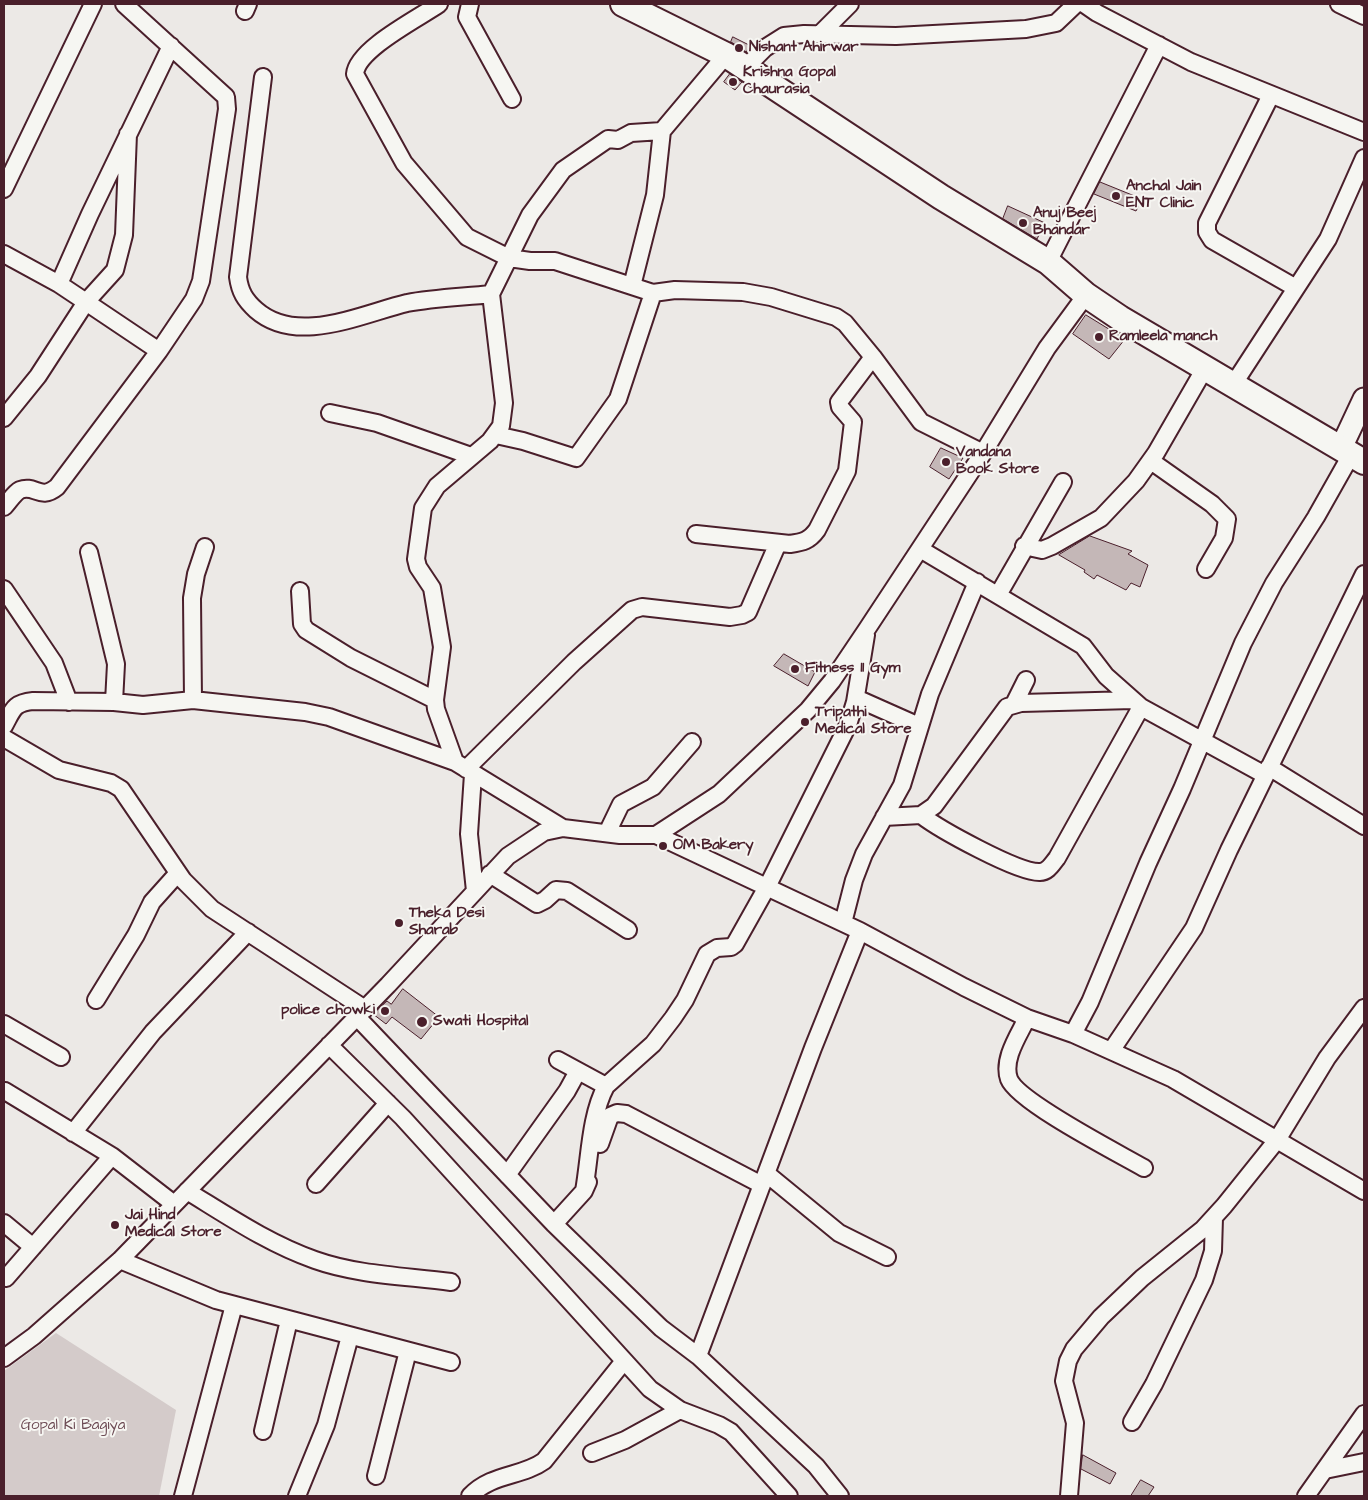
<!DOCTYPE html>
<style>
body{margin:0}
#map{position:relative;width:1368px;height:1500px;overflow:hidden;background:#ece9e6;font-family:"Architects Daughter",sans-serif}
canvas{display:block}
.frame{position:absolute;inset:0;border:5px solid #4a1f2b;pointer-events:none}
</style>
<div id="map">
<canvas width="1368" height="1500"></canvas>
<div class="frame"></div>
</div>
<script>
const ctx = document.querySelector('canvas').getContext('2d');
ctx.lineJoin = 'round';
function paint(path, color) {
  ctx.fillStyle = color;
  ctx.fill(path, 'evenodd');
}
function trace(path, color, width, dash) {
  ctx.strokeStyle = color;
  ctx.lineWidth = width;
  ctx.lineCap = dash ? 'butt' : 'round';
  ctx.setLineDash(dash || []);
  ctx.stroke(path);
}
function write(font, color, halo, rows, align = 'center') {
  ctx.font = font + ' "Architects Daughter",sans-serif';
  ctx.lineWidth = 4;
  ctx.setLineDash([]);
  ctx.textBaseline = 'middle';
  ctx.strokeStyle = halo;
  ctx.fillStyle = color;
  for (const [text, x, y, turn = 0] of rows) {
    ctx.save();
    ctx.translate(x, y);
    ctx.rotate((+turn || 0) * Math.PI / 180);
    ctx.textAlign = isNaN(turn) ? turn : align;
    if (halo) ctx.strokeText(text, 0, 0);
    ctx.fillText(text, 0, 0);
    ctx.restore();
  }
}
paint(new Path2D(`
 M 56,1333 L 176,1410 L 159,1496 L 4,1496 L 4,1371 Z`), '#d4cbca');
const building = new Path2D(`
 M 733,37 L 751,46 L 746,52 L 731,42 Z
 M 730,74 L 742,82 L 735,90 L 724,82 Z
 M 1100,182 L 1142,199 L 1136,211 L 1094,194 Z
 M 1008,206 L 1045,223 L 1037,239 L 1003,219 Z
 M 1086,315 L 1125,339 L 1109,359 L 1073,334 Z
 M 941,448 L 963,458 L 949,479 L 930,467 Z
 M 1090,536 L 1132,551 L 1128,554 L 1148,565 L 1140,587 L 1131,583 L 1126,590 L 1097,575 L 1094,579 L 1084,572 L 1085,570 L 1059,555 Z
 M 784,654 L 815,672 L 808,686 L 774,666 Z
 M 403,989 L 439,1017 L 421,1039 L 392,1017 L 386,1024 L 373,1014 L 387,1001 L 391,1004 Z
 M 1083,1455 L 1116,1473 L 1110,1484 L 1081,1469 Z
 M 1141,1480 L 1154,1487 L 1148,1496 L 1131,1496 Z`);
paint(building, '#c4b7b7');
trace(building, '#4a1f2b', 1);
const minor = new Path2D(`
 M 439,4 C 419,18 357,49 355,74 L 404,163 L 467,237 L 509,258 L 530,261 L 555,261 L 653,293 L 675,290 L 743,292 L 771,297 L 836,317 L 845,323 L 873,357 L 921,422 L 983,453
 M 470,4 L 467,17 L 512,99
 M 1084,4 L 1097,13 L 1191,62 L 1364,132
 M 1339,4 L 1364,16
 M 245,11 L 248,4
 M 819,35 L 850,4
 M 745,68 L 765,48 L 784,36 L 804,34 L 896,36 L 1026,29 L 1056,23 L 1076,4
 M 263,77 L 238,277 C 240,292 245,300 256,310 C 297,346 361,314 407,303 C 434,298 463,297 491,294
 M 1271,95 L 1207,223 L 1207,232 L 1212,240 L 1296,288
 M 128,134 L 124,235 L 115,270 L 86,302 L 159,351
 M 4,189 L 93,4
 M 4,254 L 59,284 L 86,302 L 38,376 L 4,418
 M 1048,262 L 1159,45
 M 59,284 L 90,214 L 171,46
 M 632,286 L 655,195 L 662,131 L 726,55
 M 1233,385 L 1328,239 L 1364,158
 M 330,413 L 377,423 L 471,456
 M 496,435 L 523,441 L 576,458 L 618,399 L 653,293
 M 1151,461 L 1212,504 L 1227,519 L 1224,538 L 1206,569
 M 4,507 C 9,502 14,493 20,490 C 35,484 40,501 57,487 L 159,351 L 194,299 L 201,281 L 227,109 L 226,97 L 124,4
 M 696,534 L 790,544 C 803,542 809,541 817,530 L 847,471 L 853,422 L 840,407 L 839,402 L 873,357
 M 1024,546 L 1042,550 L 1052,546 L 1101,518 L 1136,481 L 1156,453 L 1205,368
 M 920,549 L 1083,646 L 1106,676 L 1141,707 L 1265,775
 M 89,552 L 116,664 L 114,702
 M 4,589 L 54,663 L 69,702
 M 300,591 L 302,624 L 306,630 L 351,658 L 435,700
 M 998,595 L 1063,482
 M 856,698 L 919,726
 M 193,700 L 192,598 L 196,574 L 205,547
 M 1014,704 L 1026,680
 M 4,726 C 13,710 13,703 33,701 L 114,702 L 143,705 L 193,700 L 305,712 L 329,717 L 455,762 L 563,828
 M 4,738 L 59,770 L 111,783 L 121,789 L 183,880 L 212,909 L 365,1009
 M 455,762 L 436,709 L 435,700 L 442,647 L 432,588 L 418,567 L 416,559 L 423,508 L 437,486 L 490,441 L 501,426 L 504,403 L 491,294 L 530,215 L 563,170 L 608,139 L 618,140 L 631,133 L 662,131
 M 1269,767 L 1364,826
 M 466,769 L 574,662 L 632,610 L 642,607 L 730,617 L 742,615 L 748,612 L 778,543
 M 473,774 L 469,834 L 475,891
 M 921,815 C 939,829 1018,873 1040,872 C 1048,872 1052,864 1057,858 L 1141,707
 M 884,817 L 921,815 L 934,806 L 1007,707 L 1021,703 L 1133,700
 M 607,833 L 621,804 L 653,787 L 692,742
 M 656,835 L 860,931 L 964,987 L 1027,1018 L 1073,1034 L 1173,1079 L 1364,1191
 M 490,874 L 537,904 L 545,900 L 556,890 L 567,891 L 628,930
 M 843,923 L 854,880 L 864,854 L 902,785 L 930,694 L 977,582
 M 96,1000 L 136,935 L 152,902 L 178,873
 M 357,1017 L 554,1224 L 661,1328 L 698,1356
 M 1027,1018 C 1019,1035 1002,1059 1009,1079 C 1018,1102 1118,1153 1144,1168
 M 4,1024 L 61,1057
 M 1073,1034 L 1090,1002 L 1148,863 L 1182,789 L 1243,643 L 1274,583 L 1316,517 L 1351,455
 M 329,1045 L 403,1118 L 650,1389 L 680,1410 L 719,1425 L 731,1432 L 789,1496
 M 1111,1051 L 1194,928 L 1229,850 L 1364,574
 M 558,1060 L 606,1086
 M 5,1091 L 112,1156 L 174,1204
 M 73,1133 L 153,1032 L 248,932
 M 600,1144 L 610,1116 L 617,1113 L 626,1114 L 762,1185
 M 767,1174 L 839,1233 L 887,1257
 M 507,1175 L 567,1091 L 578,1071
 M 316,1184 L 388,1103
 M 187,1191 C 228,1216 269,1244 315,1260 C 357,1275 406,1276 451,1282
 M 584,1191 C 590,1157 590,1116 606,1086 L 653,1044 L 673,1018 L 685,1000 L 707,954 L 717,948 L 731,947 L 735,944 L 767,887 L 848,725 L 855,702 L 866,635
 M 4,1223 L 33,1247
 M 554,1224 L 584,1191 L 588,1182
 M 120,1260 L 216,1300 L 451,1362
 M 6,1278 L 112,1156
 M 4,1358 L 34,1336 L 120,1260 L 388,985 L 508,856 L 544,832 L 563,828 L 620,835 L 656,835 L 719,794 L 808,710 L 832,681 L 867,629 L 983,453 L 1047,348 L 1086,295
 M 1132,1422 L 1154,1384 L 1204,1280 L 1213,1251 L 1214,1218
 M 263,1431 L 289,1320
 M 592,1453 L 625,1440 L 680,1410
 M 1325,1470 L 1364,1462
 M 376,1476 L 408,1351
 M 183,1496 L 234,1305
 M 297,1496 L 326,1425 L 350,1336
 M 470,1496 C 492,1473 522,1477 544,1461 L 624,1361
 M 840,1496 L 816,1466 L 698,1356 L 813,1048 L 860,931
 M 1069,1496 L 1075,1423 L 1064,1381 L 1068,1361 L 1074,1349 L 1101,1317 L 1142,1278 L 1203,1229 L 1224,1206 L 1277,1140 L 1327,1058 L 1364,1008
 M 1306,1496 L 1364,1414`);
const tertiary = new Path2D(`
 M 1341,448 L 1364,399`);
const secondary = new Path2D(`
 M 623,4 L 726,55 L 941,197 L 1048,262 L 1086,295 L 1120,318 L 1364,462`);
trace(minor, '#4a1f2b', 20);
trace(tertiary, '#4a1f2b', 25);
trace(secondary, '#4a1f2b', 28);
trace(minor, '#f6f6f2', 16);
trace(tertiary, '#f6f6f2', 21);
trace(secondary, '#f6f6f2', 24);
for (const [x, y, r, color] of [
 [739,48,5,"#4a1f2b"],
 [733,82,5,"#4a1f2b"],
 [1116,196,5,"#4a1f2b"],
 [1023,223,5,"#4a1f2b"],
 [1099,337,5,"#4a1f2b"],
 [946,462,5,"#4a1f2b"],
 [795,669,5,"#4a1f2b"],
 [805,722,5,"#4a1f2b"],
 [663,846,5,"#4a1f2b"],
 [399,923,5,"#4a1f2b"],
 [385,1011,5,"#4a1f2b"],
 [422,1022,6,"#4a1f2b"],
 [115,1225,5,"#4a1f2b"]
]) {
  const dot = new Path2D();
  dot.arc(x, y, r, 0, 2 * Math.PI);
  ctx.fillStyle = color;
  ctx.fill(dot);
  trace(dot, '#f6f6f2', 2);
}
write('bold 15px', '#4a1f2b', '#f6f6f2', [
 ["Nishant Ahirwar",749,48],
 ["Krishna Gopal",743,73],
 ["Chaurasia",743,90],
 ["Anchal Jain",1126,187],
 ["ENT Clinic",1126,204],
 ["Anuj Beej",1033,214],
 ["Bhandar",1033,231],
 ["Ramleela manch",1109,337],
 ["Vandana",956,453],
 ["Book Store",956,470],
 ["Fitness 11 Gym",805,669],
 ["Tripathi",815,713],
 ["Medical Store",815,730],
 ["OM Bakery",673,846],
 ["Theka Desi",409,914],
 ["Sharab",409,931],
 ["police chowki",375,1011,"right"],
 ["Swati Hospital",433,1022],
 ["Jai Hind",125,1216],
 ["Medical Store",125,1233]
], 'left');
write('15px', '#6c4a53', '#f6f6f2', [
 ["Gopal Ki Bagiya",73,1426]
]);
</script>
